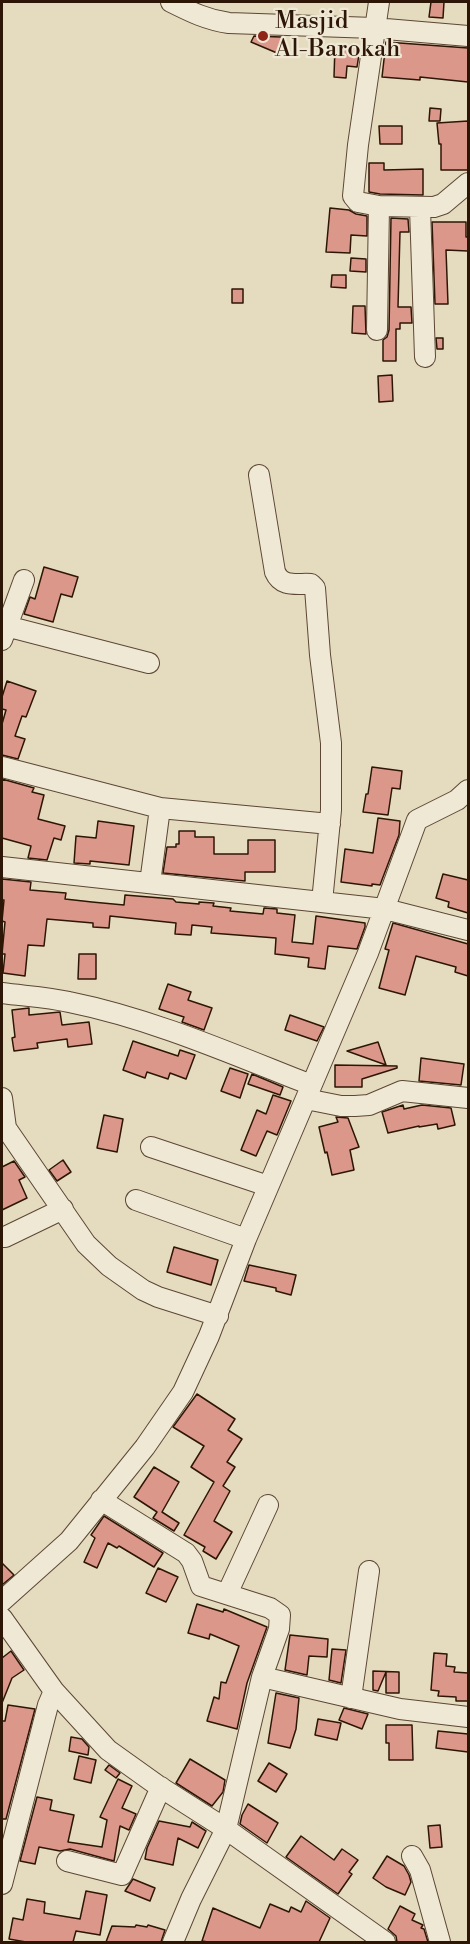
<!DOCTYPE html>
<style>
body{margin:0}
#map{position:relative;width:470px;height:1944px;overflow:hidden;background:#e5dbbf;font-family:"Libre Bodoni",serif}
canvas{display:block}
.frame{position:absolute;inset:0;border:3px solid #2e1606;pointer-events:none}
</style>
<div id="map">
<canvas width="470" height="1944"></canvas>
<div class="frame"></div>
</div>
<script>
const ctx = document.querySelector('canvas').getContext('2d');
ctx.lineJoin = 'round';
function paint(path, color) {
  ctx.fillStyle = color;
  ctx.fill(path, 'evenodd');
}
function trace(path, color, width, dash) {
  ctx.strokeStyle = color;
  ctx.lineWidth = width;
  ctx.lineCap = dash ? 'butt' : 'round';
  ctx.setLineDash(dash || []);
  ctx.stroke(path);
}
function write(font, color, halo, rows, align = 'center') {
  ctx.font = font + ' "Libre Bodoni",serif';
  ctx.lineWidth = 4.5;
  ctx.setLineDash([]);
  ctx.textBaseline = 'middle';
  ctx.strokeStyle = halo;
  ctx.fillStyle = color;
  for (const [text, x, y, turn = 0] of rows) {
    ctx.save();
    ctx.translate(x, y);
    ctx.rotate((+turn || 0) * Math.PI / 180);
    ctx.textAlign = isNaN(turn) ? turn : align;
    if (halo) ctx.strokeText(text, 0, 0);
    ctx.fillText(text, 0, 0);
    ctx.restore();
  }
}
const building = new Path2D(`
 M 431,2 L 444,2 L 443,18 L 429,17 Z
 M 254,36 L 281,37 L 285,39 L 277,53 L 251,42 Z
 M 386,42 L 468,48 L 468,82 L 420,77 L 420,80 L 382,77 Z
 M 335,46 L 360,48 L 357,67 L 347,66 L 346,78 L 334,77 Z
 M 430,108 L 441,109 L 440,121 L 429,121 Z
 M 468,121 L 468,170 L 441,170 L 441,144 L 439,144 L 437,123 Z
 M 379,126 L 402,126 L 402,144 L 380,144 Z
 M 369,163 L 384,163 L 384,170 L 423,169 L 423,195 L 380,194 L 369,192 Z
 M 330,208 L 349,210 L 356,214 L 367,216 L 367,236 L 351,235 L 350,253 L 326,252 Z
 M 391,218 L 408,219 L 409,232 L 400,232 L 398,307 L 411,307 L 412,323 L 400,323 L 400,329 L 396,329 L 396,361 L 383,361 L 383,340 L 387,337 L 389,330 Z
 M 432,222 L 466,222 L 466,237 L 468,237 L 468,251 L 446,250 L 448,304 L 435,304 Z
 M 351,258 L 366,259 L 366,272 L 350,271 Z
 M 332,275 L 346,275 L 346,288 L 331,287 Z
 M 232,289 L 243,289 L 243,303 L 232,303 Z
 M 353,306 L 365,306 L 366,334 L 352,333 Z
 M 436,338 L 443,338 L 443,349 L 437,349 Z
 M 392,375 L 393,401 L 379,402 L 378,376 Z
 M 44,567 L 78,577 L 72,597 L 61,594 L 53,622 L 24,614 L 30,597 L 35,599 Z
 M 7,681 L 36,691 L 26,717 L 22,716 L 15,736 L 25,739 L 18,759 L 2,755 L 2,724 L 6,710 L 2,709 L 2,697 Z
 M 372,767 L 402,771 L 400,789 L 392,788 L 388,815 L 363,812 L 366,794 L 368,794 Z
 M 2,779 L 34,788 L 32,792 L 44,795 L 38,819 L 65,826 L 61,840 L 54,838 L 47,860 L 28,858 L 31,846 L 2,838 Z
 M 378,818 L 400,821 L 399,835 L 380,885 L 372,884 L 372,886 L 341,882 L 345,849 L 373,853 Z
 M 98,821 L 134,826 L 129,865 L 90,861 L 90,864 L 74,863 L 76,836 L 96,838 Z
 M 179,831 L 195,831 L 195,837 L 214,837 L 214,854 L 248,854 L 248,840 L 275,840 L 275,872 L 245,872 L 245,881 L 163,873 L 167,847 L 176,847 L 176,844 L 179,844 Z
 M 443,874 L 468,880 L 468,913 L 448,907 L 449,902 L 436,898 Z
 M 2,879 L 31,882 L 30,890 L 66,893 L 65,899 L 92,902 L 124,905 L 125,895 L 173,899 L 176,902 L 199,904 L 199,902 L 214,903 L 213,906 L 231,908 L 230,911 L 263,914 L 264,908 L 277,909 L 277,913 L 295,915 L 292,942 L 313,944 L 316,916 L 365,923 L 365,927 L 357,949 L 328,946 L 325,969 L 308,967 L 309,958 L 275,954 L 276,938 L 211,933 L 212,927 L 192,925 L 191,935 L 175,934 L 176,923 L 110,916 L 109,928 L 93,927 L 93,923 L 47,919 L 44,946 L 28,945 L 25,976 L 3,973 L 5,954 L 2,954 L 5,922 L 2,921 L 4,900 L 2,900 Z
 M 393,923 L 468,944 L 468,976 L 455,972 L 456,967 L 416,956 L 405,995 L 379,988 L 389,950 L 385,949 Z
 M 79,954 L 96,954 L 96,979 L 78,979 Z
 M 168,984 L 191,992 L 188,1000 L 212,1008 L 204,1030 L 182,1022 L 184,1017 L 159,1009 Z
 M 29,1008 L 29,1015 L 60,1012 L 62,1025 L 89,1022 L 92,1044 L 68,1047 L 67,1039 L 37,1043 L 38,1048 L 14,1051 L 12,1038 L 15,1037 L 12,1010 Z
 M 290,1015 L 324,1027 L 317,1041 L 285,1030 Z
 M 133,1041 L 178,1056 L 180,1050 L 195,1055 L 186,1079 L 170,1073 L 168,1079 L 147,1072 L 145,1078 L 123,1070 Z
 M 378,1042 L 386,1065 L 347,1051 Z
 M 421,1058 L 464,1064 L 461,1085 L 419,1081 Z
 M 335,1065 L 397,1066 L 397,1068 L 362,1079 L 362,1087 L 335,1087 Z
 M 230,1068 L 248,1074 L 240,1098 L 221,1091 Z
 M 252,1074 L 283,1087 L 280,1095 L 248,1084 Z
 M 273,1095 L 291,1101 L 277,1135 L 267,1131 L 256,1156 L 241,1150 L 257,1110 L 266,1114 Z
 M 403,1105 L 404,1109 L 422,1105 L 451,1108 L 455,1125 L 438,1129 L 437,1124 L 419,1127 L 419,1126 L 388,1133 L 382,1112 Z
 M 104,1115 L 123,1119 L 117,1152 L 97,1148 Z
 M 336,1117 L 348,1118 L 359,1147 L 350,1150 L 354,1170 L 332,1175 L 327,1152 L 325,1153 L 319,1127 L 338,1122 Z
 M 63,1160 L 71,1172 L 57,1181 L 49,1170 Z
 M 14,1161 L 25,1177 L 19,1180 L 27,1198 L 2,1210 L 2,1167 Z
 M 174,1247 L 218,1260 L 211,1285 L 167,1272 Z
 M 249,1265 L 296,1275 L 291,1295 L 276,1291 L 276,1288 L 244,1281 Z
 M 197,1394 L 235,1419 L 228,1430 L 242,1439 L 227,1462 L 235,1467 L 223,1486 L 230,1491 L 214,1521 L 232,1532 L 216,1559 L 203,1551 L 205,1547 L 184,1535 L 214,1482 L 191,1467 L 204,1446 L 173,1427 Z
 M 154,1467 L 179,1482 L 162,1512 L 179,1523 L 174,1531 L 153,1518 L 157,1512 L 134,1497 Z
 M 104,1516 L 163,1553 L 154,1567 L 119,1546 L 117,1548 L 108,1543 L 97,1568 L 84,1562 L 95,1538 L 91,1535 Z
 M 2,1563 L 14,1575 L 2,1585 Z
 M 158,1568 L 178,1577 L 166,1602 L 146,1593 Z
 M 197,1604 L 223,1612 L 224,1609 L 267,1627 L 247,1683 L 237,1729 L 207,1721 L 214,1697 L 219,1699 L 221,1682 L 226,1683 L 239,1646 L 210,1634 L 209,1639 L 188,1633 Z
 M 290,1635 L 328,1639 L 327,1657 L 309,1656 L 307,1675 L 285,1670 Z
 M 332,1649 L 346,1650 L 341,1683 L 329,1680 Z
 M 11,1651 L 24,1670 L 12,1678 L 2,1703 L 2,1658 Z
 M 434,1653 L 447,1654 L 446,1666 L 455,1667 L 454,1672 L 468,1673 L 468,1701 L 456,1701 L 456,1697 L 438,1696 L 439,1691 L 431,1690 Z
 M 373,1671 L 399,1672 L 399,1693 L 386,1693 L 386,1672 L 378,1691 L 373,1690 Z
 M 276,1693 L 299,1698 L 296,1729 L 290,1748 L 268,1743 Z
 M 8,1705 L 35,1709 L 6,1819 L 2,1819 L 2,1721 L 5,1721 Z
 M 344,1708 L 368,1714 L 362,1729 L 339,1720 Z
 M 318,1719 L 341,1723 L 337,1740 L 315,1735 Z
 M 386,1725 L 412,1725 L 413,1760 L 389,1760 L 389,1743 L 386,1743 Z
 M 438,1731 L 468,1734 L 468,1752 L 436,1748 Z
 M 71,1737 L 82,1739 L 89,1747 L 88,1755 L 69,1751 Z
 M 79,1756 L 96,1760 L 91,1783 L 74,1779 Z
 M 190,1759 L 225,1780 L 223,1792 L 212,1806 L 176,1783 Z
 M 269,1763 L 287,1774 L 276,1792 L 258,1781 Z
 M 109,1765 L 120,1773 L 116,1778 L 105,1770 Z
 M 118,1779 L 132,1786 L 122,1808 L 136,1814 L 129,1830 L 120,1826 L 114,1861 L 70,1849 L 60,1851 L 39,1847 L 35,1864 L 20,1861 L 37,1797 L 52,1800 L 50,1810 L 74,1815 L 68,1842 L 102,1847 L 107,1820 L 100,1817 Z
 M 248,1804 L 278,1823 L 267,1843 L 240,1824 L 242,1815 Z
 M 159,1821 L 190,1827 L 192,1822 L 206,1831 L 198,1848 L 178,1838 L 173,1865 L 145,1859 L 147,1848 Z
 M 440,1825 L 442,1847 L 430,1848 L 428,1826 Z
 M 301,1836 L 334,1860 L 342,1849 L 358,1860 L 349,1872 L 352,1874 L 338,1894 L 286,1857 Z
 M 387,1856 L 404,1866 L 409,1875 L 411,1882 L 405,1895 L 386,1887 L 373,1878 Z
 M 133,1879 L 155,1888 L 150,1901 L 125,1891 Z
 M 86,1891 L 107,1895 L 100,1935 L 76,1931 L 73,1942 L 26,1942 L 9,1939 L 13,1918 L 23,1920 L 27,1899 L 45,1902 L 44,1913 L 80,1919 Z
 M 306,1901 L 330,1918 L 319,1942 L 208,1942 L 202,1941 L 213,1908 L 260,1928 L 270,1904 L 289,1912 L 291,1907 L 301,1912 Z
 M 400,1906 L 415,1914 L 412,1920 L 423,1925 L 421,1928 L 424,1929 L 428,1942 L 397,1942 L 396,1936 L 388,1929 Z
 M 136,1925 L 147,1927 L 148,1925 L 165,1930 L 161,1942 L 106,1942 L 112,1926 L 135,1927 Z`);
paint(building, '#db978a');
trace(building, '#2e1606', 1.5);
const minor = new Path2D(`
 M 171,2 C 191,12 207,20 229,23 L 374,28 L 468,36
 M 379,2 L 358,145 L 353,196 L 358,202 L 379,206 L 434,207 L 443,204 L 468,183
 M 420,208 L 425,357
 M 377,330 L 379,206
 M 259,475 L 275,572 C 282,588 297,583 311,584 L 315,588 L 320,655 L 331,743 L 331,810 L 322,902
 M 6,626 L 149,663
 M 2,640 L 24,580
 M 2,767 L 160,808 L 330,824
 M 2,867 L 385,909 L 468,930
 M 150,883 L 160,808
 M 2,993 C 24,996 47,997 69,1002 C 153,1019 232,1054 311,1085
 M 2,1098 L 6,1128 L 86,1244 L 109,1266 L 143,1290 L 158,1297 L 218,1316
 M 306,1099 L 341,1106 L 355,1106 L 369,1105 L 402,1091 L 468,1098
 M 151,1147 L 268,1186
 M 136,1200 L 246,1239
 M 5,1237 L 63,1209
 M 101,1500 L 186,1553 L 192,1561 L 201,1586 L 270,1608 L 280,1615 L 279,1629 L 262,1677 L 226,1829 L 191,1899 L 173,1942
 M 227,1594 L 268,1505
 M 2,1601 L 69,1541 L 145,1447 L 183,1392 L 209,1336 L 246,1239 L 368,953 L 417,820 L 457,800 L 468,790
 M 2,1618 L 54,1691 L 108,1750 L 157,1785 L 226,1829 L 385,1942
 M 262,1677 L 400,1709 L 468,1717
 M 351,1698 L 369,1571
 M 412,1856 L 420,1870 L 440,1942
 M 67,1861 L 122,1875 L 161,1787
 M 2,1884 L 48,1705 L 54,1691`);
trace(minor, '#5c4734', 22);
trace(minor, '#eee8d5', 20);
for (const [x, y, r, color] of [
 [263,36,6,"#8f2418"]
]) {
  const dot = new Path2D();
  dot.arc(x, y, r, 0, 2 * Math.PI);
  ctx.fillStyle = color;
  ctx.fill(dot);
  trace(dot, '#eee8d5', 2);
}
write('24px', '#2e1606', '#eee8d5', [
 ["Masjid",275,22],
 ["Al-Barokah",275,50]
], 'left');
</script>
